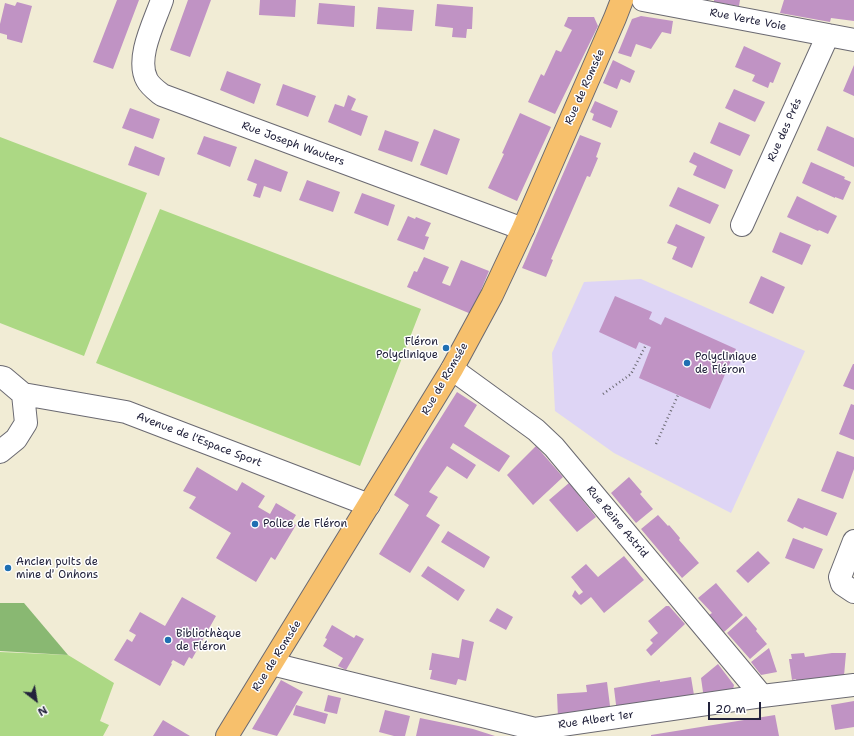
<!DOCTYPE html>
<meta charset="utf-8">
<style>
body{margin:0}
#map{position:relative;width:854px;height:736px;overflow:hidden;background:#f1ecd5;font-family:"Shantell Sans",sans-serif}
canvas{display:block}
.north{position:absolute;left:16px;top:680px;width:40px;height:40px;-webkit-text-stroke:3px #fff;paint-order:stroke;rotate:149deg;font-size:11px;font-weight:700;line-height:16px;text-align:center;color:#22223b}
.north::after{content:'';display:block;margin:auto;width:14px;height:18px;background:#22223b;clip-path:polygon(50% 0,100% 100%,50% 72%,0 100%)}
.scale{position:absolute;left:708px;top:702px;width:53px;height:18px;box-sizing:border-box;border:2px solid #22223b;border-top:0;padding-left:5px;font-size:12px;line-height:14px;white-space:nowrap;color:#22223b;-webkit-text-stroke:3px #fff;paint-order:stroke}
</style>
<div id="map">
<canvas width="854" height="736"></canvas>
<div class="north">N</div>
<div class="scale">20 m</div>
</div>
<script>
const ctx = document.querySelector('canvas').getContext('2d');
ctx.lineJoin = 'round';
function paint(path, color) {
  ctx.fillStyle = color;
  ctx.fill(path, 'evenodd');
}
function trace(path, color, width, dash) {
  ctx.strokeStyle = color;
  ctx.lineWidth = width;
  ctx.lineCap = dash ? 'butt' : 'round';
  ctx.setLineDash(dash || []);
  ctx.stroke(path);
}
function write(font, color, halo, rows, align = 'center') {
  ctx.font = font + ' "Shantell Sans",sans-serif';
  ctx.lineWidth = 3;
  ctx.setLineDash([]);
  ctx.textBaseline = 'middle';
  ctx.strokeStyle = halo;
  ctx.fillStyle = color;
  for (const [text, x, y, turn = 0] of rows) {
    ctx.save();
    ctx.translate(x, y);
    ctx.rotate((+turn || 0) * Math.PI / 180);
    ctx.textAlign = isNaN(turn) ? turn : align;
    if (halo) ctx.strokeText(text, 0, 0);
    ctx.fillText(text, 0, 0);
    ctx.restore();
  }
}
paint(new Path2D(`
 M 641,279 L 805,351 L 731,513 L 614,453 L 555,411 L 552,353 L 584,282 Z`), '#ded5f5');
paint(new Path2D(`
 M 0,137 L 147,193 L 84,356 L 0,323 Z
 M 160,209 L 421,309 L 360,466 L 96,363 Z
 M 0,652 L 68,655 L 114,683 L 100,721 L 109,725 L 103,736 L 0,736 Z`), '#acd884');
paint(new Path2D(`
 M 0,603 L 24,603 L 68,655 L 0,651 Z`), '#89b872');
paint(new Path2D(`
 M 117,0 L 139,0 L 113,69 L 93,62 Z
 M 188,0 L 211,0 L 190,57 L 170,50 Z
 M 260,0 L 296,0 L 295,17 L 259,15 Z
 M 714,0 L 740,0 L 739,6 L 714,2 Z
 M 784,0 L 854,0 L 854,21 L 831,18 L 830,22 L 780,13 Z
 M 17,2 L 32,6 L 22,43 L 7,39 L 7,35 L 0,33 L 0,24 L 5,3 L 15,6 Z
 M 319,3 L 355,6 L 354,27 L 317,24 Z
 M 437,4 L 473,7 L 472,29 L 467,29 L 466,38 L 452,37 L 453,28 L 435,26 Z
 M 378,7 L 414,10 L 412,31 L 376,29 Z
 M 641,16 L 673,21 L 671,34 L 662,32 L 651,49 L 636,44 L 631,57 L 618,53 L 632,19 Z
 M 568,17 L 594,17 L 598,26 L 555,114 L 528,102 L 541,74 L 544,76 L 556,50 L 561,52 L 572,30 L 564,26 Z
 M 744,46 L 781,63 L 773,83 L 770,82 L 768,88 L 752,81 L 755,75 L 735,67 Z
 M 613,60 L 635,71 L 630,83 L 621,79 L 617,89 L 603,83 Z
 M 854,65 L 854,96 L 843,91 Z
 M 227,71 L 261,84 L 254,104 L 220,90 Z
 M 283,84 L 316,96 L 308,117 L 276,105 Z
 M 734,89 L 765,102 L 755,122 L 725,108 Z
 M 348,95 L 356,99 L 351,110 L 368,116 L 361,136 L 328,122 L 335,104 L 344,107 Z
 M 595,101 L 618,111 L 611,128 L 592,120 L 594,114 L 590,112 Z
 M 130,108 L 160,119 L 153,139 L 122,128 Z
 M 520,113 L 551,127 L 517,201 L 488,188 L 504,154 L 502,153 Z
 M 719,122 L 750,135 L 740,156 L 710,143 Z
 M 827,126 L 854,138 L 854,167 L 817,150 Z
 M 434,129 L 460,139 L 447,175 L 420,165 Z
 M 385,130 L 419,142 L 412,162 L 378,150 Z
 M 580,135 L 601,143 L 596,157 L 598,158 L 590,177 L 587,176 L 551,259 L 553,260 L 546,277 L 522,268 Z
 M 204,136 L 237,147 L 230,167 L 197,154 Z
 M 135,146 L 165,158 L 159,176 L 128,165 Z
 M 694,152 L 733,170 L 725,189 L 693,175 L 697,166 L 689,162 Z
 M 255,159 L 288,172 L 281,192 L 264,186 L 260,198 L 253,196 L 257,184 L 247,180 Z
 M 811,162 L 845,177 L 844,179 L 851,182 L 843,200 L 835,197 L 835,198 L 802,183 Z
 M 307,180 L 340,192 L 333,212 L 299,200 Z
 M 678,187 L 719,205 L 710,224 L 669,206 Z
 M 362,193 L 395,205 L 388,226 L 354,213 Z
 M 797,196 L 837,216 L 828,234 L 819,230 L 818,231 L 787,217 Z
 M 408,216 L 415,219 L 416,217 L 431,223 L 425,236 L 429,237 L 424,250 L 397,240 Z
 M 676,224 L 705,237 L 692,268 L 672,259 L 677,247 L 667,243 Z
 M 780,232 L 811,245 L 802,265 L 772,252 Z
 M 424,257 L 449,267 L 442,283 L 450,286 L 461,260 L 489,271 L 471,314 L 407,287 L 414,271 L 417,272 Z
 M 761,276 L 785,287 L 773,314 L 749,303 Z
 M 615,296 L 652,312 L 649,319 L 661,325 L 665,317 L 736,349 L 710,409 L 639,378 L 651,347 L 639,342 L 636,349 L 599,332 Z
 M 853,364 L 854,364 L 854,390 L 843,386 Z
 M 457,392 L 477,405 L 464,426 L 510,456 L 499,472 L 453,443 L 450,448 L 476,465 L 467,479 L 447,466 L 429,492 L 438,497 L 426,516 L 440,525 L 410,573 L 379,554 L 409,505 L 394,495 L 421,449 Z
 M 851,404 L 854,405 L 854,440 L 839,434 Z
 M 536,446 L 563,477 L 533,505 L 507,475 Z
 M 837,451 L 854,457 L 854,469 L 843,499 L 821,491 Z
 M 197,467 L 237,491 L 242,482 L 265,496 L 258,507 L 270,514 L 276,503 L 296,515 L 291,523 L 296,525 L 275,560 L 271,557 L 256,582 L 216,558 L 231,533 L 189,508 L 196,497 L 183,491 Z
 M 629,477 L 642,492 L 640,494 L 653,509 L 636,523 L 611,493 Z
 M 569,483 L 596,517 L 577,532 L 549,500 Z
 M 798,498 L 837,513 L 827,536 L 804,527 L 803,529 L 787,521 Z
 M 658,515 L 668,526 L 669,525 L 680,538 L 679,540 L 699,563 L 682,578 L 641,529 Z
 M 448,531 L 490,557 L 484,568 L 441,542 Z
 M 793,538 L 823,549 L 814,569 L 785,558 Z
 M 758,551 L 770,563 L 748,583 L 736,571 Z
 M 624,556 L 644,580 L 604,613 L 591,597 L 581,605 L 572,596 L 575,590 L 579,595 L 583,592 L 571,577 L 586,564 L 598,577 Z
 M 428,566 L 465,590 L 458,601 L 421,576 Z
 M 716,583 L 743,615 L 724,632 L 709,615 L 712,613 L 698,598 Z
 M 182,597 L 216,616 L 192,659 L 189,657 L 184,666 L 173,660 L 171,663 L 172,664 L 160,686 L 114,660 L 127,639 L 132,642 L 136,635 L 129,631 L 140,612 L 165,626 Z
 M 666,606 L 669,606 L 685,624 L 651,656 L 646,650 L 653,643 L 650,640 L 658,633 L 648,621 Z
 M 497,608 L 513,617 L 506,630 L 489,621 Z
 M 746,616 L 757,629 L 756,631 L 767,644 L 750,659 L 727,633 Z
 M 332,625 L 354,638 L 356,635 L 364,639 L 346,670 L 338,666 L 343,658 L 323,646 L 327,639 L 325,638 Z
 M 462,639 L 474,642 L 466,681 L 458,679 L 456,685 L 430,679 L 432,670 L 429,670 L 432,653 L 459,658 Z
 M 769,648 L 777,672 L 761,675 L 751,662 Z
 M 804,653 L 805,657 L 832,653 L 846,653 L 844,676 L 797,683 L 796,679 L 792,680 L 789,659 L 792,659 L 791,654 Z
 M 718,664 L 734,685 L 732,694 L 704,699 L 701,678 Z
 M 691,677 L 695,701 L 617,713 L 614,688 L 660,680 L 660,682 Z
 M 281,680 L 303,692 L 277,736 L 252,729 Z
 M 607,682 L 611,714 L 558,718 L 557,694 L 587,692 L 586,685 Z
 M 328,695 L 341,698 L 337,714 L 324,711 Z
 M 854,701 L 854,727 L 835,730 L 831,705 Z
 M 296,705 L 328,714 L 325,724 L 293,715 Z
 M 385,710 L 410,716 L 405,736 L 394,736 L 379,732 Z
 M 775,715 L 779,736 L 651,736 L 651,735 Z
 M 420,718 L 473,729 L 495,736 L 416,736 Z
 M 163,720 L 190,736 L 153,736 Z`), '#c093c4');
const minor = new Path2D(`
 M 162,0 C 155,21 135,58 147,80 C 150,86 157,91 162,95 L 523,229
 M 643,0 L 854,40
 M 742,225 L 828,35
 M 452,369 L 536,430 L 554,447 L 762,696
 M 0,377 L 4,378 L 23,394 L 26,423 L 16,439 L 0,452
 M 23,394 L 126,412 L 369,505
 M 854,541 L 840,577 L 842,584 L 854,592
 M 272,664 L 535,729 L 762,696 L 854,685`);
const major = new Path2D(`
 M 227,736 L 452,369 L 492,295 L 523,229 L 615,18 L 622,0`);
trace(minor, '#6a6971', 24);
trace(major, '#6a6971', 24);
trace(new Path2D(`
 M 603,394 L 631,374 L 646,345
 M 656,444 L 678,395`), '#6a6971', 2.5, [1, 3]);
trace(minor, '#fff', 22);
trace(major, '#f7c06c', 22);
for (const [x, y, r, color] of [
 [446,348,4,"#1f6fb2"],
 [687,363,4,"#1f6fb2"],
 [255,524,4,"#1f6fb2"],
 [8,568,4,"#1f6fb2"],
 [168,640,4,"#1f6fb2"]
]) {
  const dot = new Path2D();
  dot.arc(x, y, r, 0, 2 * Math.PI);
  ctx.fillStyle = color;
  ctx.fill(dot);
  trace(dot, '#fff', 1.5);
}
write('11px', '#22223b', '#fff', [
 ["Rue Verte Voie",748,20,11],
 ["Rue de Romsée",585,87,-66],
 ["Rue des Prés",785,130,-66],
 ["Rue Joseph Wauters",293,144,20],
 ["Rue de Romsée",445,379,-60],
 ["Avenue de l'Espace Sport",199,440,21],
 ["Rue Reine Astrid",617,522,50],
 ["Rue de Romsée",277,656,-58],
 ["Rue Albert 1er",596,720,-8]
]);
write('11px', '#22223b', '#fff', [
 ["Fléron",438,342,"right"],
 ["Polyclinique",438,355,"right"],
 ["Polyclinique",695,357],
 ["de Fléron",695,370],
 ["Police de Fléron",263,524],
 ["Ancien puits de",16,562],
 ["mine d' Onhons",16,575],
 ["Bibliothèque",176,634],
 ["de Fléron",176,647]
], 'left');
</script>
